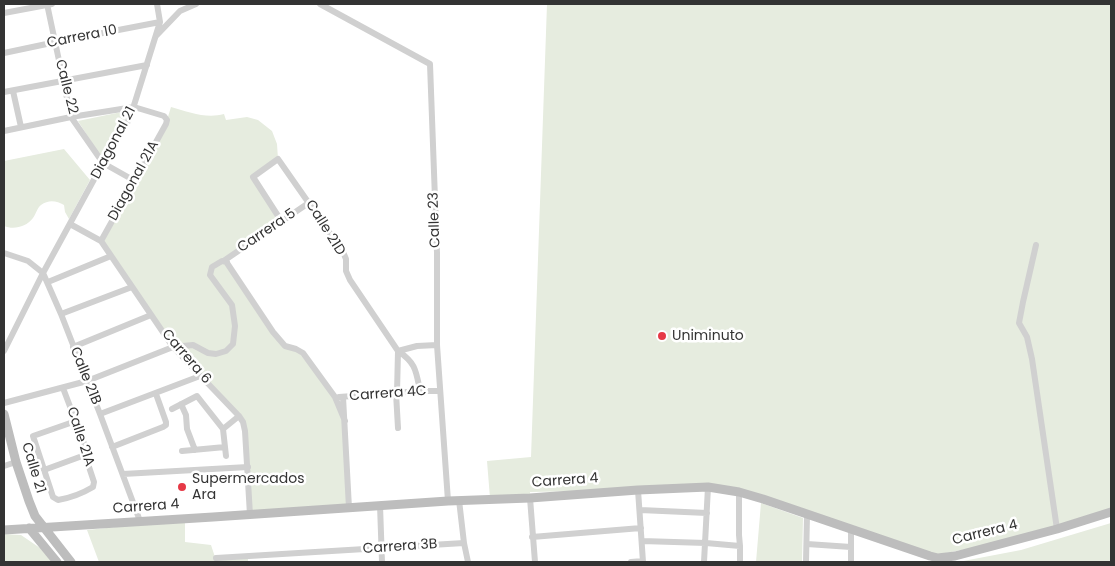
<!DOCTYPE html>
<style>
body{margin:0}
#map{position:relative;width:1115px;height:566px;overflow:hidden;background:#fff;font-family:Poppins,sans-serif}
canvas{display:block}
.frame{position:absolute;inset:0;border:5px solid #333;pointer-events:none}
</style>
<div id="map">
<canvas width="1115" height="566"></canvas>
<div class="frame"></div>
</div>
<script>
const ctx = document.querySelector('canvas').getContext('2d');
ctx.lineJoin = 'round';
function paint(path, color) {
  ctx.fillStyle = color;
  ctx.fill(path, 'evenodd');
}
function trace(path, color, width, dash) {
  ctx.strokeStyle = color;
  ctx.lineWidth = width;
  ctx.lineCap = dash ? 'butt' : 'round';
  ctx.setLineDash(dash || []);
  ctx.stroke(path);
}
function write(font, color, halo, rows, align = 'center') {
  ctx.font = font + ' Poppins,sans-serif';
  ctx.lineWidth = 5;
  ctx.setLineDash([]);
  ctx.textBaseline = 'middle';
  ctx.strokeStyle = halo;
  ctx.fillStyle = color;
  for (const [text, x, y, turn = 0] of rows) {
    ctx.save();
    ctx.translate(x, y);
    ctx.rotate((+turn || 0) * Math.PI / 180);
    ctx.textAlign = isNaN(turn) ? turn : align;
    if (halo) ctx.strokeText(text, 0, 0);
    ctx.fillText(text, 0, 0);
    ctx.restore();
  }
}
paint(new Path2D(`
 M 547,4 L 1111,4 L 1111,512 L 1009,541 L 930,556 L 739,492 L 638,490 L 530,492 L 530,496 L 490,498 L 487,461 L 531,457 Z
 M 171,107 C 189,112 206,119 224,114 L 226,120 L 247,117 L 258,120 L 272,131 L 277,144 L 278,159 L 253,177 L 282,222 L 225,260 L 285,346 L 296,349 L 335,397 L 345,421 L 349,508 L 250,515 L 243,422 L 173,347 L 101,241 L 167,120 Z
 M 131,110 L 103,160 L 78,121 Z
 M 64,149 L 90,180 L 69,219 L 65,212 L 64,205 C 57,201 49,199 41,205 C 37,208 36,214 33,218 C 26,227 14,230 4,226 L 4,161 Z
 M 761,503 L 803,518 L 802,562 L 756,562 Z
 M 166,522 L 185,522 L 185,542 L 211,545 L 216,560 L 248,558 L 248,562 L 99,562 L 87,530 Z
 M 1111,523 L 1111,562 L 958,562 L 1021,550 Z
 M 4,534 L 21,535 L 40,548 L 52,562 L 4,562 Z`), '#e6ecdf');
trace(new Path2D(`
 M 47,4 L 71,117 L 103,163 L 135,181
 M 320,4 L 430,64 L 437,253 L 437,345 L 448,501
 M 4,13 L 52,4
 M 156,36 L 180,11 L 196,4
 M 4,53 L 56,42 L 160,22
 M 13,91 L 21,127
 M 4,92 L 147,65
 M 4,131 L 71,117 L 134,107 L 164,116 L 167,120 L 166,124 L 101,241
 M 310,202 L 225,260 L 273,332 L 285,346 L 296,349 L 303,353 L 335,397 L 345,421
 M 282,222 L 253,177 L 278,159 L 343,252 L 346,259 L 346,271 L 350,280 L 398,351 C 416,363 416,371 420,391
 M 70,224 L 101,241 L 173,347 L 239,416 L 243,422 L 245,431 L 250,515
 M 1036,245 L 1023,302 L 1019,323 L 1027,337 L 1032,359 L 1057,529
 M 4,253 L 28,261 L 43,273 L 61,314 L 100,414 L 140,521
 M 48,282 L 111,256
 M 61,314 L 132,287
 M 73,347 L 151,315
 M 4,351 L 43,273 L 103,163 L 130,118 L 160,22 L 157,4
 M 398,351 L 417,346 L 437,345
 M 63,388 L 85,446 L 85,455 L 94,482 L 93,487 C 83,493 70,498 58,500 L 53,497 L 33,436 L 76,421
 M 396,393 L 398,428
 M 397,393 L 398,351
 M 339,397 L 420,391 L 440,391
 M 343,397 L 349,508
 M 4,403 L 87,381 L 173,347 L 193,345 L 208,353 L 216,354 L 226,351 L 233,344 L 235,326 L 232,305 L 210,275 L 212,267 L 222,261 L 227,262
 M 181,404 L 186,415 L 187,429 L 195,450
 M 172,409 L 197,396 L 223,429 L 226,456
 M 100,414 L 200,376
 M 223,429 L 239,416
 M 112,447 L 163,427 L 166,425 L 166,422 L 156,394
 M 182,451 L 225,447
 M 4,466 L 16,462
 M 44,470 L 85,455
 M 123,474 L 248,467
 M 638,490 L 643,562
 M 739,492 L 739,535 L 740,546 L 740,562
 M 530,498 L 535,562
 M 459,500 L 464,543 L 468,562
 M 380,505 L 382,562
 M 640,510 L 707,513
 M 532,537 L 641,528
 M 642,541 L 706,543 L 740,546
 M 807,544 L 851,547
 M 216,558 L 464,543
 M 631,562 L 643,561
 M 704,562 L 708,487
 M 806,562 L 807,515
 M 851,562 L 851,530`), '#d0d0d0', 6);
trace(new Path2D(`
 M 4,414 L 16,462 L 29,501 L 35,516 L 71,562
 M 29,528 L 57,562
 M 4,530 L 213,517 L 448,501 L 530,498 L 638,490 L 708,487 L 739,492 L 763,499 L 930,556 L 938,558 L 955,556 L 1057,529 L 1111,512`), '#bdbdbd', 9);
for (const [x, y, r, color] of [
 [662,336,5,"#e63946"],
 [182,487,5,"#e63946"]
]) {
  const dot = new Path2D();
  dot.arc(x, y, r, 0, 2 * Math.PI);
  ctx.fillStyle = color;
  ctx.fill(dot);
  trace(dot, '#fff', 2);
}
write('14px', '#333', '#fff', [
 ["Carrera 10",82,37,-11],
 ["Calle 22",66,87,76],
 ["Diagonal 21",114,143,-62],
 ["Diagonal 21A",134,181,-61],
 ["Calle 23",435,220,-92],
 ["Calle 21D",325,228,58],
 ["Carrera 5",267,231,-34],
 ["Carrera 6",186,357,49],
 ["Calle 21B",85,376,68],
 ["Carrera 4C",388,394,-4],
 ["Calle 21A",80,437,72],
 ["Calle 21",33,468,73],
 ["Carrera 4",565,481,-4],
 ["Carrera 4",146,507,-4],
 ["Carrera 4",985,533,-14],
 ["Carrera 3B",400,547,-4]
]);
write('14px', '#333', '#fff', [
 ["Uniminuto",672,336],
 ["Supermercados",192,479],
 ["Ara",192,495]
], 'left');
</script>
